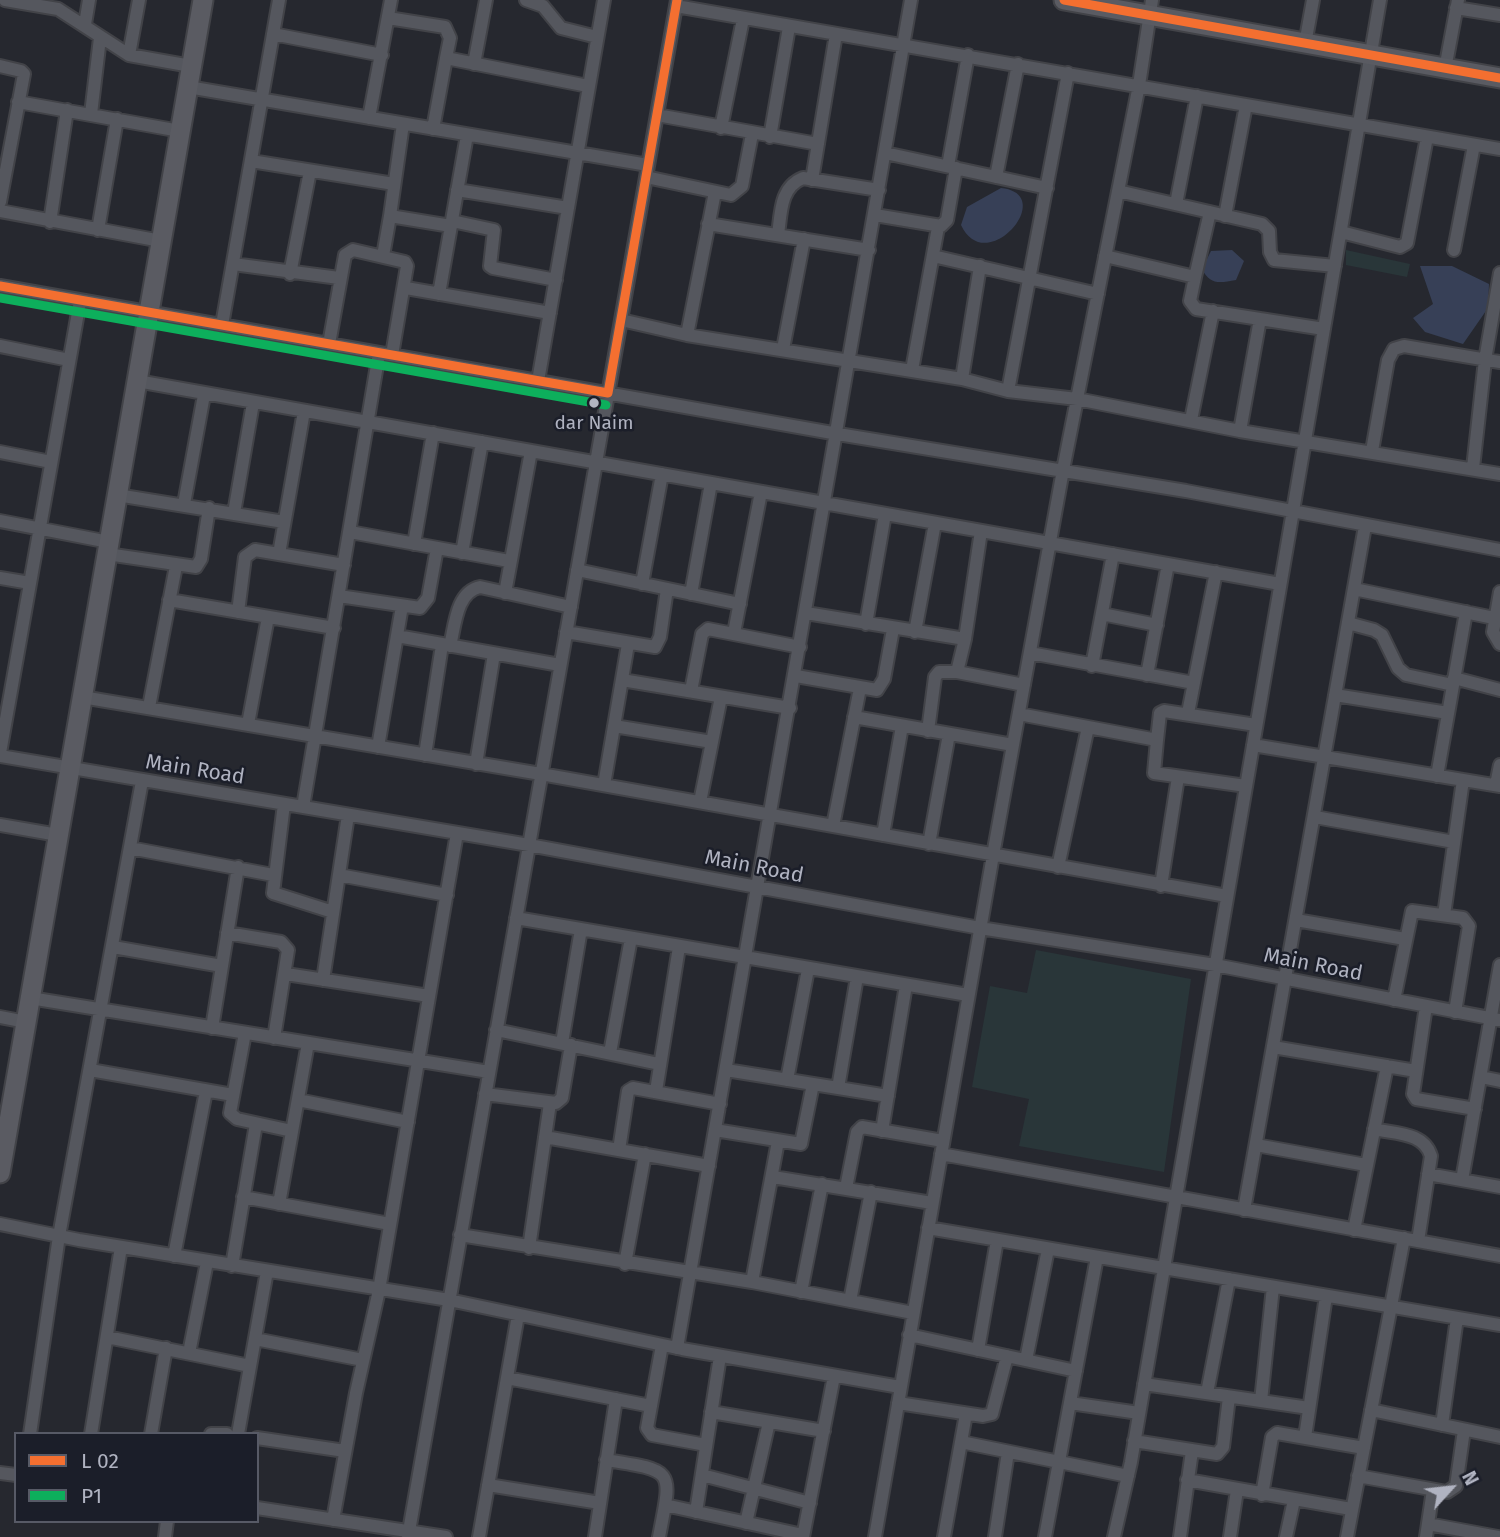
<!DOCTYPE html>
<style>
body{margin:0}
#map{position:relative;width:1500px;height:1537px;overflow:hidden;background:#26282f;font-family:"Fira Sans",sans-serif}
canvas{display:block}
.legend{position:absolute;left:14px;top:1432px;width:245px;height:91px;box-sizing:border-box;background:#1b1e29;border:2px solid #575a66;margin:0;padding:9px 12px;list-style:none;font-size:21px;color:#b0b3c1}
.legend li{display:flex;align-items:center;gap:14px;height:35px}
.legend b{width:35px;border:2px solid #575a66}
.north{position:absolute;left:1416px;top:1453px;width:70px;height:70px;-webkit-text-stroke:5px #1b1e29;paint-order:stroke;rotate:63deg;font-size:19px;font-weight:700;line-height:28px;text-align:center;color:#b0b3c1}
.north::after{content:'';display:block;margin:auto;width:24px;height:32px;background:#b0b3c1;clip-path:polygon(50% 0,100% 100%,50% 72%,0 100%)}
</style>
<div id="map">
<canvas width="1500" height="1537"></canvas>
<ul class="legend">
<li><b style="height:9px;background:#f46f30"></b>L 02</li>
<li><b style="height:9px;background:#0daf5c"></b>P1</li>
</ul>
<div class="north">N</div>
</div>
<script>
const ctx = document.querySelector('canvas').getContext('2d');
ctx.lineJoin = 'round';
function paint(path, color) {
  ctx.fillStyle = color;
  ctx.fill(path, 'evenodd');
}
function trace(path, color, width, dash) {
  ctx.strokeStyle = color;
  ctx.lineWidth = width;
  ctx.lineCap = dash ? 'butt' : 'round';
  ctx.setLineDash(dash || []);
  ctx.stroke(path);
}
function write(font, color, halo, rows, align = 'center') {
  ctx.font = font + ' "Fira Sans",sans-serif';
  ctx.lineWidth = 5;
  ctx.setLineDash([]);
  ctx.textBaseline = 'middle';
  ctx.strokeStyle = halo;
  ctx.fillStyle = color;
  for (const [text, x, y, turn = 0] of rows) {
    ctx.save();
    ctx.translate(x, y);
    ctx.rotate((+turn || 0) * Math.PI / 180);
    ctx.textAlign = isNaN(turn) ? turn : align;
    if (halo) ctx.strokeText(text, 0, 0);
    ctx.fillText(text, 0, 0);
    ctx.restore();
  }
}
paint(new Path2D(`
 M 1346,250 L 1410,264 L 1407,277 L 1346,265 Z
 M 1036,950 L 1191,979 L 1164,1172 L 1019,1146 L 1029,1099 L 972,1087 L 990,986 L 1027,993 Z`), '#293639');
paint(new Path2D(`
 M 1001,188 C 1059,194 986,279 961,225 L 967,207 Z
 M 1232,250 L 1244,261 L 1236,280 C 1219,283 1210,285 1202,269 L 1211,251 Z
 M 1420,266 L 1452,266 L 1489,284 L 1488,308 L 1463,344 L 1425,332 L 1413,318 L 1433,304 Z`), '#374057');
const street = new Path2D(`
 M 5,0 L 58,9 L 129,55 L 191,66
 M 526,0 L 543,6 L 561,28 L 597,37
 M 676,6 L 1500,149
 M 1456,8 L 1500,15
 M 388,18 L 445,27 L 450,38 L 446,58
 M 85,24 L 89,0
 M 273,34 L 382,55
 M 1305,44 L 1313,0
 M 129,55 L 139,0
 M 474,64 L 486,0
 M 0,66 L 21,71 L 24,74 L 0,202
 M 1445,69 L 1458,0
 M 188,87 L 648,165
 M 18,102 L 180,131
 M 91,114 L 100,38
 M 657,115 L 818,144
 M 369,118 L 391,0
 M 403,124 L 390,216 L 451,226
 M 721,128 L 743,19
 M 433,129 L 446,58 L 588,86
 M 770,137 L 789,27
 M 885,153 L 1047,188
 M 251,161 L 394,184
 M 948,166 L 968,55
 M 646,177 L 731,195 L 742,186 L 752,134
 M 996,177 L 1018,64
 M 812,180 L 836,34
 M 457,190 L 568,208
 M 1118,191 L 1262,224 L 1269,231 L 1270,252 L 1274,260 L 1335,266
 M 1176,204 L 1197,96
 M 0,211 L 161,241
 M 875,215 L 941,226 L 947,220 L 956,168
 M 1225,216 L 1246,105
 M 452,221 L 494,230 L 490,266 L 493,268 L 556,280
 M 50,222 L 67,110
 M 708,224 L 869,250
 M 98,230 L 117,119
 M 1341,232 L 1400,247 L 1407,243 L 1427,137
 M 778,235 C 781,213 780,187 803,178 L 879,190
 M 1454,250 L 1474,145
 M 383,256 L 390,216
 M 933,256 L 1098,294
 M 1105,256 L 1195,277 L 1210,212
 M 233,264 L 339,278
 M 290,274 L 310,171
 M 1195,277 L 1190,301 L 1196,309 L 1324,329
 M 0,286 L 838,434 L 1186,491 L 1500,550
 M 406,288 L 550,313
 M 439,294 L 467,135
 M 621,320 L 687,335 L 962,379 L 1008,391 L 1077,399 L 1240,431 L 1500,474
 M 222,325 L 279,0
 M 687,335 L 715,192
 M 329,344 L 345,255 L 353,250 L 405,262 L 407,266 L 392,355
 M 0,346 L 69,360
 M 783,349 L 804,239
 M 912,370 L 938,227
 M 962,379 L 980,266
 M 137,381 L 1280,584
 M 538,381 L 604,0
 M 1008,391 L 1068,73
 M 1191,420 L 1213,311
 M 1240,431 L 1260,319
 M 1372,451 L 1388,360 L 1394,349 L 1404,346 L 1500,362
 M 0,452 L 51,462
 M 1473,468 L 1485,360 L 1500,273
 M 117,495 L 284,522
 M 184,504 L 204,395
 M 234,513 L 253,403
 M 0,521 L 109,542
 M 350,532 L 509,561
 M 414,544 L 433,433
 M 462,553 L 482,442
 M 107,554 L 196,567 L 201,559 L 209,508
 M 279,554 L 304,411
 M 577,570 L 740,604
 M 0,578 L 30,583
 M 642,584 L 662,474
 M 1354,589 L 1494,618
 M 1500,592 L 1493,632 L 1500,644
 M 505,593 L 531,451
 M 691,594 L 711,483
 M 339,596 L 420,608 L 428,598 L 437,548
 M 169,600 L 334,628
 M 238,612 L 245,557 L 255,550 L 344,565
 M 806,613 L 965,639
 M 1102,614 L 1157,625
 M 1348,623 L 1374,630 L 1382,635 L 1398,668 L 1406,675 L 1453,685
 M 866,624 L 885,514
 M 566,632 L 655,647 L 660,637 L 667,589
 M 915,632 L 935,523
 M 734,633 L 761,492
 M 397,636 L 560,665
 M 450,646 C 455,626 456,592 480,587 L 571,607
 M 1030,653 L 1194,683
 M 1092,666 L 1113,554
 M 957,672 L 965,639 L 981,531
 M 1147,675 L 1168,564
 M 796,676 L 877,690 L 884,679 L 893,629
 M 1454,678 L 1500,690
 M 622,680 L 790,708
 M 691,691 L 702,634 L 708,629 L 800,647
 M 1335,695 L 1448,713
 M 82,697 L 541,774 L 1227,896
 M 149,707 L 176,566
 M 1188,713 L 1216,572
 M 1019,714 L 1157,740 L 1160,713 L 1164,711 L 1256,725
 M 854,717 L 1013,745
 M 248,724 L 268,617
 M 614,726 L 712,742
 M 928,731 L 935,677 L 939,672 L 957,672 L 1024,685
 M 1157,740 L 1154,773 L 1246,786
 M 1253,745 L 1500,786
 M 378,747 L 402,606
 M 0,753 L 80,301
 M 425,755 L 442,645
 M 0,756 L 529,845 L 980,928 L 1215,965 L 1500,1020
 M 476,764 L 494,654
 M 1437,776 L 1466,612
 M 604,785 L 628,644
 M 1496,785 L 1500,765
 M 700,802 L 721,697
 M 284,804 L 273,893 L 333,912
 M 303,807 L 379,353
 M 1315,817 L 1454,842
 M 0,825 L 58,835
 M 833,826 L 860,688
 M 883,835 L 902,726
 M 929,844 L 949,734
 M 130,848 L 273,875
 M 1058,867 L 1088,727
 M 339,875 L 447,895
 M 1161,886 L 1178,777
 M 1444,915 L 1463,780
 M 516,918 L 968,995
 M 1296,920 L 1405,939
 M 227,933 L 281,942 L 288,950 L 274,1038
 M 113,947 L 222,966
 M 286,974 L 429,996
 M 323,980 L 348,815
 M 30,998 L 489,1072
 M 1394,1000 L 1412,911 L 1463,918 L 1469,926 L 1455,1012
 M 1426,1006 L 1413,1094 L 1416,1099 L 1475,1109
 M 0,1017 L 26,1022
 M 212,1028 L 238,867
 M 496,1030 L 659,1064
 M 245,1033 L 230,1113 L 237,1119 L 292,1131
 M 562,1043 L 581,929
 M 1273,1047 L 1416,1071
 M 610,1053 L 631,938
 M 90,1070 L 233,1095
 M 726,1070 L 888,1096
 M 1481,1077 L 1500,1081
 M 787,1080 L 808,969
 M 838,1088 L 857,977
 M 656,1091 L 679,947
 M 485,1094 L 556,1103 L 562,1098 L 571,1045
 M 298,1100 L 408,1122
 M 1374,1129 C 1395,1134 1424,1132 1431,1156 L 1418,1241
 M 715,1130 L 801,1144 L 813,1084
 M 882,1131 L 906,985
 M 545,1137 L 709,1166
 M 1256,1145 L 1366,1165
 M 619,1150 L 628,1091 L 633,1088 L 720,1104
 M 941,1154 L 1500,1256
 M 1428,1174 L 1500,1187
 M 773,1177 L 932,1203
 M 1462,1180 L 1500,965
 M 846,1188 L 857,1132 L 862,1127 L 943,1141
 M 243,1197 L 390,1224
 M 279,1204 L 308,1043
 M 1244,1210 L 1365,526
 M 0,1224 L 79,1240 L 449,1300 L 682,1349 L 900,1387
 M 928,1228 L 1500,1325
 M 1354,1230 L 1387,1066
 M 460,1235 L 752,1282 L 913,1313
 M 529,1248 L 550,1103
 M 174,1256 L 206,1091
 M 625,1264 L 645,1154
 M 232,1266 L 256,1124
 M 752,1282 L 778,1141
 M 801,1292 L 822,1184
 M 850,1301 L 871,1192
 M 909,1335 L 1076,1371
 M 107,1337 L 250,1366
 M 255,1339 L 363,1360
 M 662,1345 L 647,1428 L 652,1435 L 706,1445
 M 677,1348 L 911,0
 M 978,1350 L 997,1240
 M 189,1353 L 207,1262
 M 1026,1360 L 1048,1249
 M 507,1378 L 651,1406
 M 1144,1384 L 1309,1408
 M 1207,1393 L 1229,1279
 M 1261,1401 L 1273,1287
 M 898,1403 L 983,1416 L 992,1414 L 1007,1356
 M 1070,1403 L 1139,1413
 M 1371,1410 L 1500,1437
 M 711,1412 L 824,1431
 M 1442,1425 L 1457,1318
 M 30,1434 L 59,1236 L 142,781
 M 91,1434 L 121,1247
 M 151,1434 L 166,1348
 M 211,1434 L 227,1434
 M 238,1434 L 267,1271
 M 1305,1437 L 1326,1296
 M 257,1438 L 345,1451
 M 1134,1441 L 1217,1454 L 1223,1447 L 1229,1397
 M 961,1442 L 1128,1476
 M 606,1460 C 676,1471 672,1469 659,1537
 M 0,1473 L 16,1475
 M 702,1475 L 810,1503
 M 1358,1476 L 1447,1492 L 1456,1486 L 1464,1430
 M 1187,1480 L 1351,1509
 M 488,1485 L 600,1503
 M 1262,1495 L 1272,1437 L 1277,1433 L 1364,1448
 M 665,1505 L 803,1535
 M 257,1508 L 446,1537
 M 696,1512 L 720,1356
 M 333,1520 L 356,1393 L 379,1290 L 457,833
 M 746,1523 L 769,1422
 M 1428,1524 L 1498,1537
 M 165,1537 L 167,1521
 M 408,1537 L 677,0
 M 479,1537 L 518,1315
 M 595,1537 L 616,1399
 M 803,1537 L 834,1376
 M 875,1537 L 993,855 L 1063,470 L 1139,85 L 1152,0
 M 944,1537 L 966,1414
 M 995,1537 L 1008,1452
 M 1045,1537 L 1097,1257
 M 1114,1537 L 1131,1462 L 1380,0
 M 1180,1537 L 1192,1451
 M 1230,1537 L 1237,1490
 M 1286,1537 L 1294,1500
 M 1347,1537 L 1404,1238
 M 1426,1537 L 1433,1490`);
const secondary = new Path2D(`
 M 1064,0 L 1500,78
 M 0,1173 L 203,0`);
trace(street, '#424348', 16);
trace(secondary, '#424348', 23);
trace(street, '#55575e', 12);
trace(secondary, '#5a5b62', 19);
trace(new Path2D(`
 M 1064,0 L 1500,78
 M 0,286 L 608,393
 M 608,393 L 677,0`), '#f46f30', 9);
trace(new Path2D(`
 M 0,298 L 606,405`), '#0daf5c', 9);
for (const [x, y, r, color] of [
 [594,403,6,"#b0b3c1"]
]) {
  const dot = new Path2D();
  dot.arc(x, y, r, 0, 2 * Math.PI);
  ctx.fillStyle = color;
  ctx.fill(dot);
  trace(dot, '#1b1e29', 2.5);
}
write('19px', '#b0b3c1', '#1b1e29', [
 ["dar Naim",594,424]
]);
write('21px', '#b0b3c1', '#1b1e29', [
 ["Main Road",195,770,9],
 ["Main Road",754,867,11],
 ["Main Road",1313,965,11]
]);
</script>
